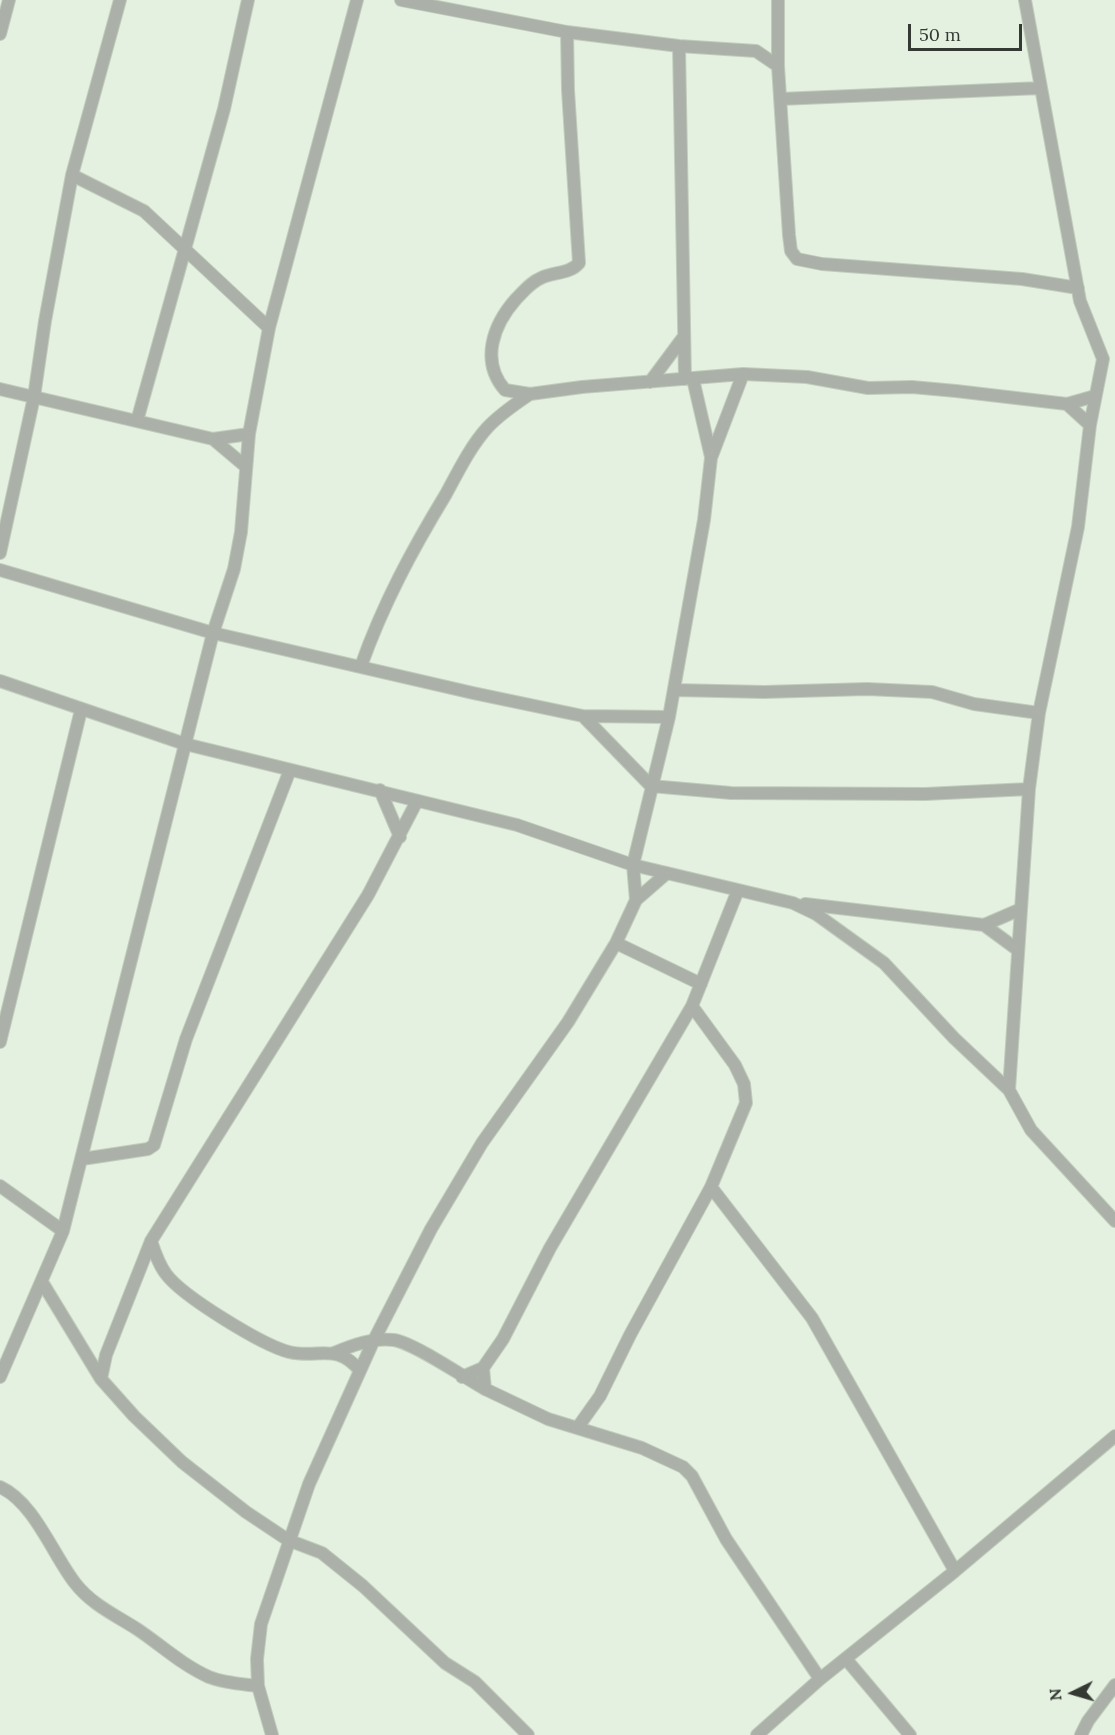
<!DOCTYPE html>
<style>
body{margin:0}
#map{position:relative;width:1115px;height:1735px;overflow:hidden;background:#e5f1e0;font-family:Lora,serif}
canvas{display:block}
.north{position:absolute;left:1043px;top:1663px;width:60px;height:60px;-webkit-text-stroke:4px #e5f1e0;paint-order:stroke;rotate:265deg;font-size:16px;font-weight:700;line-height:24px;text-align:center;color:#343933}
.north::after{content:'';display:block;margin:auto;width:21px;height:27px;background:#343933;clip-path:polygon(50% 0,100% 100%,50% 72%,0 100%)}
.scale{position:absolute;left:908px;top:24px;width:114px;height:27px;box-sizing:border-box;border:3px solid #343933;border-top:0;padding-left:8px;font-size:18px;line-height:21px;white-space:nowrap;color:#343933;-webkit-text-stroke:4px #e5f1e0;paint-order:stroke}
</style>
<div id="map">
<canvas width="1115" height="1735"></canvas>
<div class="north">N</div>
<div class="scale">50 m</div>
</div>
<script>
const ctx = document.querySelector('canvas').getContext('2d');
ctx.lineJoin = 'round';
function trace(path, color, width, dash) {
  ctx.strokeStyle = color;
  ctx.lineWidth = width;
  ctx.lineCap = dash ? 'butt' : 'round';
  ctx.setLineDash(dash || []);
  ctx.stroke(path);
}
const street = new Path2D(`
 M 401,0 L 567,32 L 679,46 L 756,51 L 778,66
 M 778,0 L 778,66 L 789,235 L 791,251 L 797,259 L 822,264 L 1022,279 L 1078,288
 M 567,32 L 568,90 L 579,263 C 570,274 553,272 541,278 C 531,282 524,291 516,299 C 493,325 480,361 505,390 L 530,394 L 582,387 L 743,374 L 807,377 L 868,388 L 912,387 L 956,391 L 1067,404 L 1095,396
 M 0,34 L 9,0
 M 679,46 L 685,379
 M 780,99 L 1041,88
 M 72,175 L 144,211 L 269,328
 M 693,379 L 711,457
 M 650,382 L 682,339
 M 0,389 L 213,439 L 249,434
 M 1067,404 L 1090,425
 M 137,421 L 224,109 L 248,0
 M 213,439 L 245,466
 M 0,553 L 34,397 L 45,321 L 72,175 L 120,0
 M 0,570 L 213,633 L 473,693 L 583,716 L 669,717
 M 361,666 C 383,604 412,550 446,494 C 458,472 470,447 487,428 C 499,415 515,404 530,394
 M 0,681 L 185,744 L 517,825 L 633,865 L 793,903 L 816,914 L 884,963 L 954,1038 L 1009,1090 L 1031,1130 L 1115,1221
 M 674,690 L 764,692 L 867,689 L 932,692 L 974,704 L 1039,713
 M 583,716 L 651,786 L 731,793 L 925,794 L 1029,789
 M 380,790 L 400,837
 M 636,900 L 633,865 L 669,717 L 704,520 L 711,458 L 743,374
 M 805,904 L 984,925 L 1021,909
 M 984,925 L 1018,950
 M 616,943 L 701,984
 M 0,1042 L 81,710
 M 1009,1090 L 1029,789 L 1039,713 L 1078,527 L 1090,425 L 1103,359 L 1080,301 L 1025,0
 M 82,1159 L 148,1149 L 154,1145 L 186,1039 L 290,770
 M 0,1186 L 63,1231
 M 711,1187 L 812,1318 L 955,1571
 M 151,1241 C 155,1253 159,1265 166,1274 C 182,1296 262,1345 289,1352 C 318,1359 337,1342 360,1371
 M 42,1282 L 101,1379 L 134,1416 L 182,1462 L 246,1512 L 288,1540 L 322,1553 L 363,1586 L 445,1663 L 475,1682 L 528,1735
 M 334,1353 C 352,1345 374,1337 394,1340 C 414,1343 465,1378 485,1389
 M 483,1368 L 485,1389 L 548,1419 L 642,1448 L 683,1467 L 692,1476 L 726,1539 L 820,1679
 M 0,1377 L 63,1231 L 213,633 L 234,569 L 241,532 L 249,434 L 269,328 L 357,0
 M 462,1377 L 483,1368 L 503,1339 L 550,1248 L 692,1006 L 738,890
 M 101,1379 L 106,1355 L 151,1241 L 368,895 L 417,801
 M 578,1427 L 600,1396 L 630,1335 L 711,1187 L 746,1103 L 744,1084 L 735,1065 L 692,1006
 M 0,1487 C 34,1502 53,1555 75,1583 C 91,1604 115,1615 137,1629 C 161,1645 182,1665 209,1677 C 224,1683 242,1684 258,1686
 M 846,1659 L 910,1735
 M 272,1735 L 258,1686 L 257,1659 L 261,1624 L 309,1484 L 373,1342 L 431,1229 L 482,1143 L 568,1022 L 616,943 L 636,900 L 667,873
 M 757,1735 L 820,1679 L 955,1571 L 1115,1436
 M 1081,1735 L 1088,1721 L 1115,1685`);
trace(street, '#c2ccbd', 14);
trace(street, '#abb0a9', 12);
</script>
